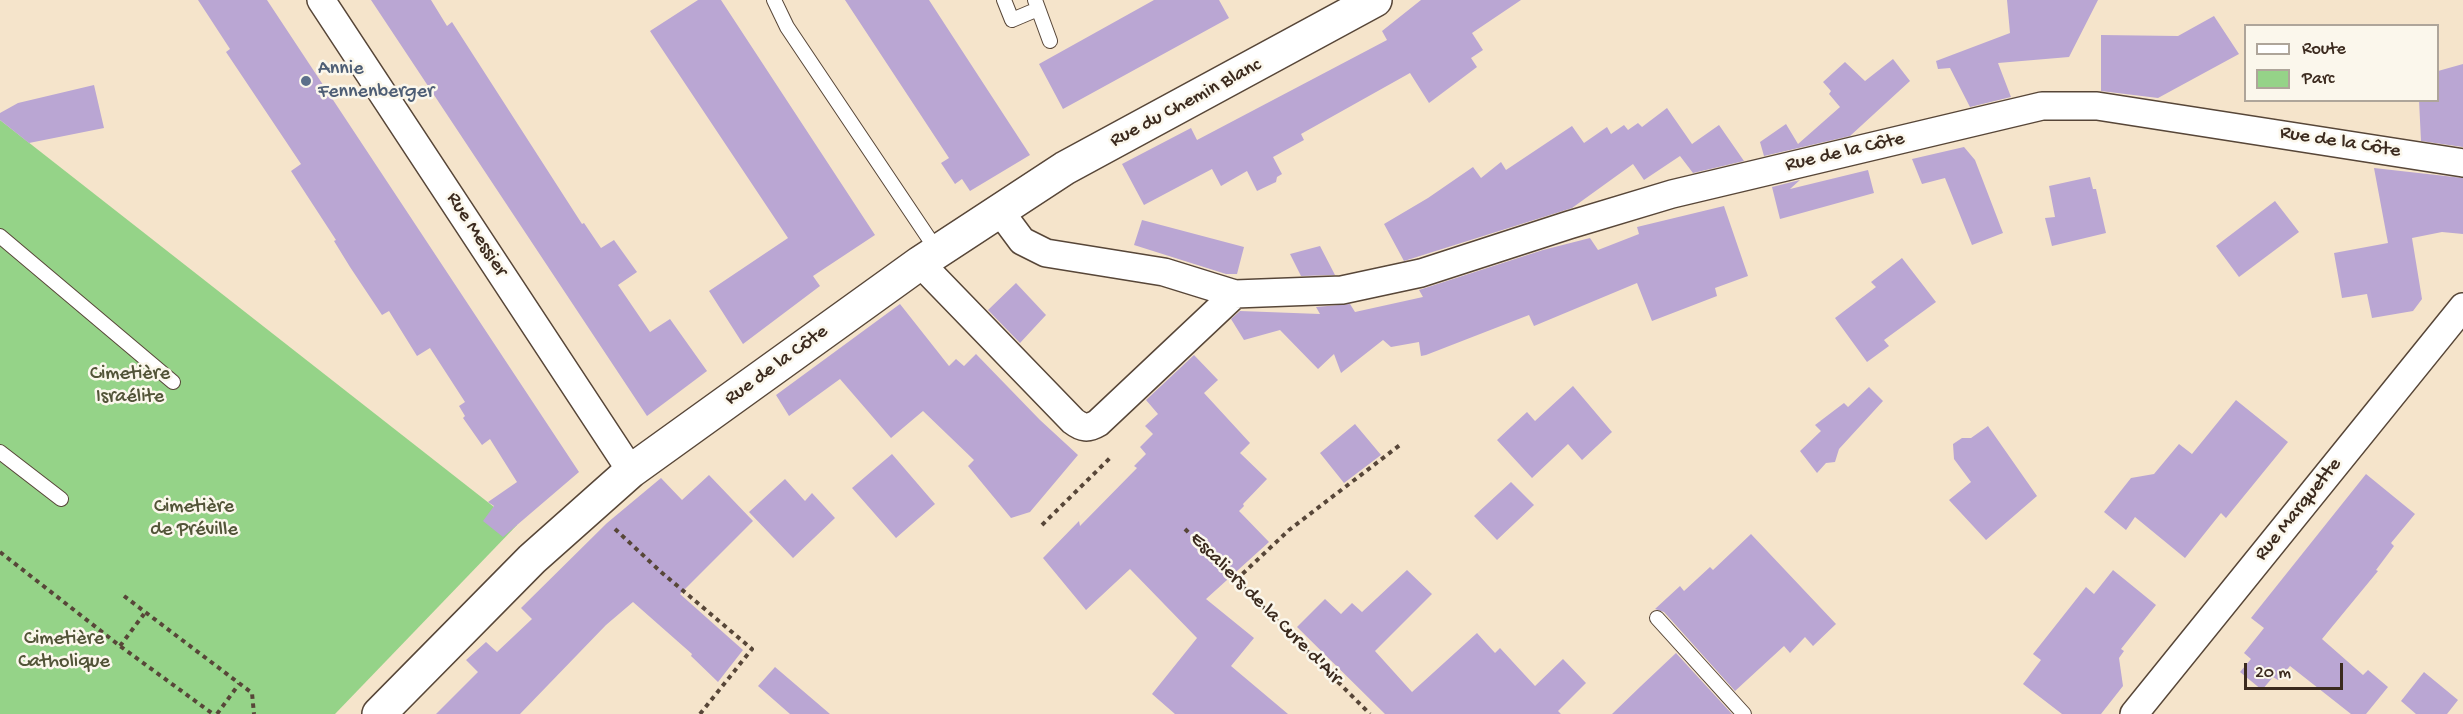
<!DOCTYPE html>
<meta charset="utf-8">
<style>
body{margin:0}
#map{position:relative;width:2463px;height:714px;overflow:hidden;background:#f5e4cb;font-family:"Gochi Hand",sans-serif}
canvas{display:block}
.legend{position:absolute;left:2244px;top:24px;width:195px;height:78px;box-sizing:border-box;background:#fbf7ec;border:2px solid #aea59a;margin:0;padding:8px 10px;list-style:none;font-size:18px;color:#3b2a1e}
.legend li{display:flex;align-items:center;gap:12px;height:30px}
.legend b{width:30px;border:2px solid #aea59a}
.scale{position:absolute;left:2244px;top:663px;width:99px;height:27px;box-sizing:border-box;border:3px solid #3b2a1e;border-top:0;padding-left:8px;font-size:18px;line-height:21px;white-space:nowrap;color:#3b2a1e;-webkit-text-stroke:4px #fbf7ec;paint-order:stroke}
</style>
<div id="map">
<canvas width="2463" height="714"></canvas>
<ul class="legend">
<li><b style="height:8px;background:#fff"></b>Route</li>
<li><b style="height:16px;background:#95d388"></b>Parc</li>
</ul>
<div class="scale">20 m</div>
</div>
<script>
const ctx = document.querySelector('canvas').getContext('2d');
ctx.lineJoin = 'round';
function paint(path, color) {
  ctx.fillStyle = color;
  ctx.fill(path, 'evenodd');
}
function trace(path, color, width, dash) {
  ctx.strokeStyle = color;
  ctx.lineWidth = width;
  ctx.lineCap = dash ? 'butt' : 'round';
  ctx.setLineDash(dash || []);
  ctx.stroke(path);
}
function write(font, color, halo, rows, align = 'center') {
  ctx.font = font + ' "Gochi Hand",sans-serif';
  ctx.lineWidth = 5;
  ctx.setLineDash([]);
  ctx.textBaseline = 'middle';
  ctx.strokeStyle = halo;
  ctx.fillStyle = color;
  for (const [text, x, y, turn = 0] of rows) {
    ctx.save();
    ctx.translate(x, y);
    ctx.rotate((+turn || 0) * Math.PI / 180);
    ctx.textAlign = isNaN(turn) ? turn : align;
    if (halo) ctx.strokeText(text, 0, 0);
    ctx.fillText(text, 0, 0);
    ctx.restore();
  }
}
paint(new Path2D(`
 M 0,120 L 517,525 L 335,714 L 0,714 Z`), '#95d388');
paint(new Path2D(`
 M 198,0 L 267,0 L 579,472 L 503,537 L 483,521 L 494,506 L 488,502 L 517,482 L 490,439 L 482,445 L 463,418 L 465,416 L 459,406 L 465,402 L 430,348 L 417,356 L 389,311 L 382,315 L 350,267 L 334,241 L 336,240 L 291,171 L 301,164 L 226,52 L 230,49 Z
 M 371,0 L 431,0 L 447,26 L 452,22 L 582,224 L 584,223 L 601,248 L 614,240 L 637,272 L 618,285 L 650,332 L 670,319 L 707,371 L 647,416 Z
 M 698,0 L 721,0 L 875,235 L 813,276 L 820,286 L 743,344 L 709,291 L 788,238 L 650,31 Z
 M 845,0 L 929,0 L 1030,155 L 970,191 L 962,179 L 955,184 L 941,163 L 949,158 Z
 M 1154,0 L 1219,0 L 1229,18 L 1063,109 L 1039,64 Z
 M 1421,0 L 1521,0 L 1472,33 L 1483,50 L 1471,58 L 1477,67 L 1429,103 L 1410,73 L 1301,134 L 1304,140 L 1273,157 L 1282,174 L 1277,177 L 1276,182 L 1257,191 L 1247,171 L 1221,186 L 1212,169 L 1144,205 L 1122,164 L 1191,128 L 1197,140 L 1387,40 L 1382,31 Z
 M 2007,0 L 2098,0 L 2069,57 L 1998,63 L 2011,97 L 1970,107 L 1950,68 L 1938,69 L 1936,61 L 2010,33 Z
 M 2214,16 L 2239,54 L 2158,98 L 2101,91 L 2101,35 L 2178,36 Z
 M 1893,59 L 1910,81 L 1850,136 L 1764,156 L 1760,142 L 1786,124 L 1798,144 L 1840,107 L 1829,94 L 1831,91 L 1823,82 L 1845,62 L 1865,81 Z
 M 2463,64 L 2463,147 L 2421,141 L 2419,100 L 2438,100 L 2438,71 Z
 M 94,85 L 104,128 L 29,143 L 0,120 L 0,113 L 18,103 Z
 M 1667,108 L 1692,144 L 1719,125 L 1744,161 L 1693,173 L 1680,156 L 1644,180 L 1633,164 L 1572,208 L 1404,261 L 1384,224 L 1428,198 L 1473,167 L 1481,178 L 1501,162 L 1506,170 L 1572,126 L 1584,143 L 1607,127 L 1611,134 L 1624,125 L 1628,130 L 1638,123 L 1642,127 Z
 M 1964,147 L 1975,160 L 2003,233 L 1972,245 L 1945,178 L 1922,184 L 1912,159 Z
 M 2374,168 L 2463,178 L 2463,234 L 2442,232 L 2412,238 L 2422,299 L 2413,311 L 2372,318 L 2367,294 L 2342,298 L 2334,253 L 2388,243 Z
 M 1868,170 L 1874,193 L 1780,219 L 1772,187 L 1800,180 L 1790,189 Z
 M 2090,177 L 2093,189 L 2096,189 L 2106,233 L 2052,246 L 2045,218 L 2055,217 L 2049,186 Z
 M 2275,201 L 2299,232 L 2239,277 L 2216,246 Z
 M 1724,206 L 1748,276 L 1715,288 L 1717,296 L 1652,321 L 1637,283 L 1534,326 L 1529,315 L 1426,355 L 1421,356 L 1419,342 L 1391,347 L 1383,340 L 1341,373 L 1334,354 L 1318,369 L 1280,330 L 1244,340 L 1231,319 L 1240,311 L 1320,314 L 1316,307 L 1350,304 L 1355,312 L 1423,297 L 1419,290 L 1543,250 L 1590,238 L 1598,250 L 1639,234 L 1637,227 Z
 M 1142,220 L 1244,247 L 1237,274 L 1226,274 L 1134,245 Z
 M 1320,246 L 1335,275 L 1301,276 L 1290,254 Z
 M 1902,258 L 1936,302 L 1884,340 L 1889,346 L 1867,362 L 1835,318 L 1876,287 L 1871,282 Z
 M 1016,283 L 1046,315 L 1020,343 L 988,310 Z
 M 900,304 L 949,366 L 956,359 L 964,366 L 976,354 L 1040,420 L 1078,455 L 1030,512 L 1011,518 L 968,466 L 974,460 L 923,411 L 891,438 L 840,379 L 789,416 L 776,395 Z
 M 1194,355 L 1218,380 L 1204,393 L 1250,443 L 1240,453 L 1267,479 L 1243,504 L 1244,506 L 1239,511 L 1269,542 L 1206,599 L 1254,638 L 1231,666 L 1288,714 L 1175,714 L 1152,694 L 1197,638 L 1130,569 L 1086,610 L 1043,558 L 1079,521 L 1080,526 L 1137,468 L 1134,466 L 1146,454 L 1140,447 L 1153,434 L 1145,426 L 1158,414 L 1146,400 Z
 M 1573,386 L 1612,432 L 1582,460 L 1568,444 L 1532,478 L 1497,440 L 1527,412 L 1535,421 Z
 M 1869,387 L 1883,401 L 1839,449 L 1835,462 L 1826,463 L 1817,473 L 1800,451 L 1821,431 L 1815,425 L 1844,403 L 1848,407 Z
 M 2236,400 L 2288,442 L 2226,518 L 2221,513 L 2185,558 L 2135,517 L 2126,530 L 2104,512 L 2131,478 L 2154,474 L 2179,444 L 2192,454 Z
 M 1355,424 L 1381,455 L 1344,483 L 1320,453 Z
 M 1988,426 L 2037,496 L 1986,540 L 1949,500 L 1971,482 L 1954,459 L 1953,444 L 1962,438 L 1971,438 Z
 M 892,454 L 935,504 L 896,538 L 852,488 Z
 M 2366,474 L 2415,514 L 2391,543 L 2394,546 L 2376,570 L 2378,571 L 2322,639 L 2363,675 L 2368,670 L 2388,687 L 2366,714 L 2351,714 L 2290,666 L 2278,680 L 2273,677 L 2262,690 L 2240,672 L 2251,659 L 2244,653 L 2264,628 L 2251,618 Z
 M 709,475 L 753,521 L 680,594 L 743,650 L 718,682 L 691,656 L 692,654 L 633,602 L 606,625 L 520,714 L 436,714 L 478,672 L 466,660 L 486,642 L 497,652 L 532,619 L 521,608 L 607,523 L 661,478 L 682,500 Z
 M 785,479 L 805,501 L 812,493 L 835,518 L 793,558 L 749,512 Z
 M 1511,482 L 1534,505 L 1497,540 L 1474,516 Z
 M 1751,534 L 1836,624 L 1813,646 L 1805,637 L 1790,653 L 1784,646 L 1735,691 L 1664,612 L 1655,609 L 1680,586 L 1684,591 L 1710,567 L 1713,570 Z
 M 1407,570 L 1432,594 L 1375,651 L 1412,692 L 1477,633 L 1495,653 L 1500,648 L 1535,686 L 1563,659 L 1586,683 L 1558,711 L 1561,714 L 1385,714 L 1297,627 L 1325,599 L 1341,614 L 1352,603 L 1362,612 Z
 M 2113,570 L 2156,605 L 2121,649 L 2124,651 L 2119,658 L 2123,686 L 2101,714 L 2062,714 L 2023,684 L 2041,660 L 2033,654 L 2086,587 L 2094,594 Z
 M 1676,653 L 1732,714 L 1612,714 L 1641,686 Z
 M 775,667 L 830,714 L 790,714 L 758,686 Z
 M 2424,672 L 2458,700 L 2447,714 L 2416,714 L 2401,701 Z`), '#baa6d3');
const service = new Path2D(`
 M 774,0 L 787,27 L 938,252
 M 1004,0 L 1012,20 L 1038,9
 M 1035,0 L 1050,41
 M 0,236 L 173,382
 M 0,452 L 61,499
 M 1657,618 L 1744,714`);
const minor = new Path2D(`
 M 321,0 L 631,471
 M 999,210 L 1022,241 L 1046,253 L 1164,272 L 1235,294 L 1342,290 L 1421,273 L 1569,225 L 1672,194 L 2042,106 L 2097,106 L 2463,163
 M 920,263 L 1073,421 C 1082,428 1088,429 1098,423 L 1235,294
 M 2134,714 L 2463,307`);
const tertiary = new Path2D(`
 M 379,714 L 532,559 L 631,471 L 920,263 L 1065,168 L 1375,0`);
trace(service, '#574638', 16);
trace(minor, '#574638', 30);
trace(tertiary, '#574638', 36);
trace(new Path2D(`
 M 1042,525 L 1111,457
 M 615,529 L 661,572 L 752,649 L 700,714
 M 1185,529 L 1370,714
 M 0,552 L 120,646 L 213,714
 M 1236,580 L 1289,530 L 1400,445
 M 124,596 L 252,693 L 254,714
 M 120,646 L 144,614
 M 217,714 L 239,684`), '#574638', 4, [4.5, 4.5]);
trace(service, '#fff', 14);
trace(minor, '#fff', 27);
trace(tertiary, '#fff', 33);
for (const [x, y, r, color] of [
 [306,81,6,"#5c6f8a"]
]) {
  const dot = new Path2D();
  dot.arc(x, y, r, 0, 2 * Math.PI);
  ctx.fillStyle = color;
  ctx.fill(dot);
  trace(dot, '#fbf7ec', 2);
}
write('20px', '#4e5e75', '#fbf7ec', [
 ["Annie",318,70],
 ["Fennenberger",318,93]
], 'left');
write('20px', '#3b2a1e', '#fbf7ec', [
 ["Rue du Chemin Blanc",1186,104,-28],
 ["Rue de la Côte",2340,143,9],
 ["Rue de la Côte",1845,153,-13],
 ["Rue Messier",476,235,57],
 ["Rue de la Côte",777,366,-36],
 ["Rue Marquette",2299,510,-51],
 ["Escaliers de la Cure d'Air",1265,609,45]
]);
write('20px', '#525438', '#fbf7ec', [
 ["Cimetière",130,375],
 ["Israélite",130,398],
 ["Cimetière",194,508],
 ["de Préville",194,531],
 ["Cimetière",64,640],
 ["Catholique",64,663]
]);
</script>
